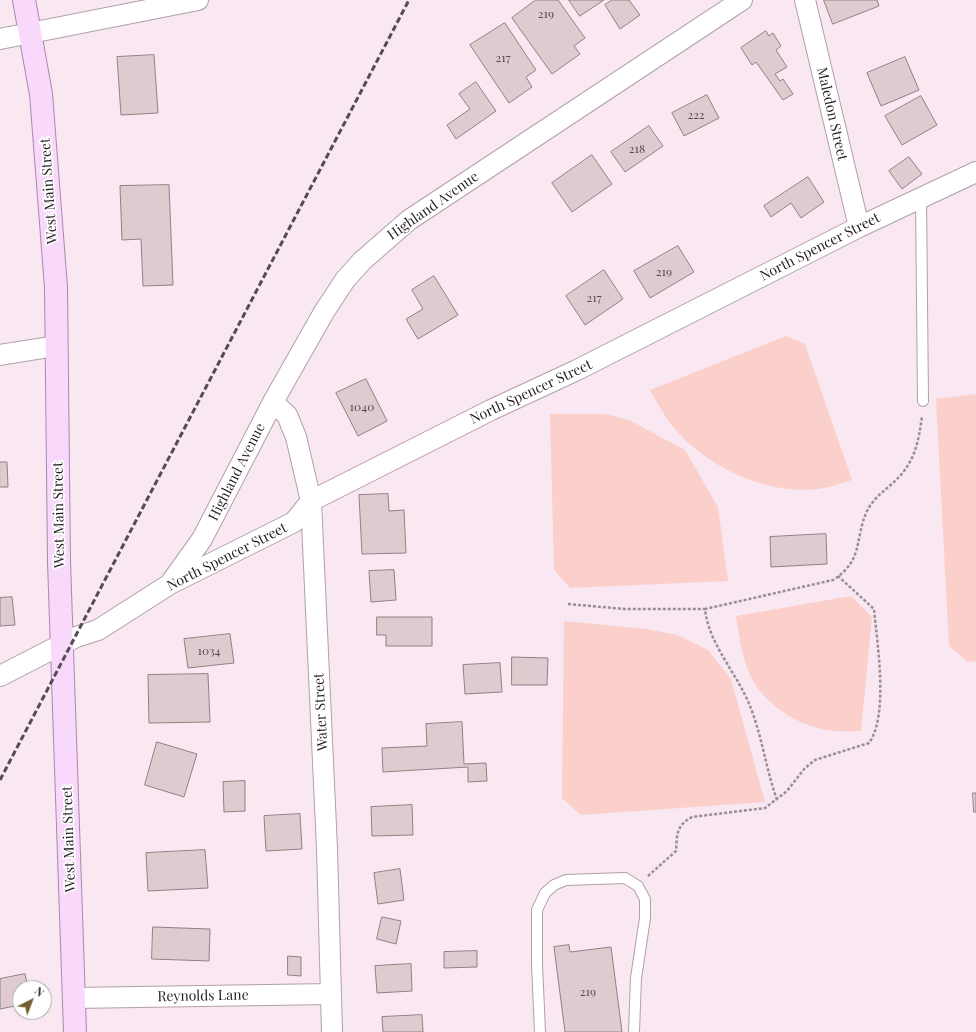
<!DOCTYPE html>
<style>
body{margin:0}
#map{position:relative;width:976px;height:1032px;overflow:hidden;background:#f9e7f1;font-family:"Playfair Display",serif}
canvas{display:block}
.north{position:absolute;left:12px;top:980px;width:40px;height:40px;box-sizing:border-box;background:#fff;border:1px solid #a7a5a6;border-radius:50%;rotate:42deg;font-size:11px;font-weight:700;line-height:16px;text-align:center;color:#241e21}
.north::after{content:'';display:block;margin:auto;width:14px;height:18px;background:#735f2e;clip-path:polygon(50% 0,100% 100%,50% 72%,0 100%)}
</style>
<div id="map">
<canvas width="976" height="1032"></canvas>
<div class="north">N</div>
</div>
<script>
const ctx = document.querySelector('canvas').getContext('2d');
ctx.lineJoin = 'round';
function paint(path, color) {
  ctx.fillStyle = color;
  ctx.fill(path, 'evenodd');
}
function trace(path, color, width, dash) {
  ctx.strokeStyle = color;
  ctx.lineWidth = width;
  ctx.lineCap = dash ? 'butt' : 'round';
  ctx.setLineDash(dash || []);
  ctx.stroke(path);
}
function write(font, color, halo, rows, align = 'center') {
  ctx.font = font + ' "Playfair Display",serif';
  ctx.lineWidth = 3.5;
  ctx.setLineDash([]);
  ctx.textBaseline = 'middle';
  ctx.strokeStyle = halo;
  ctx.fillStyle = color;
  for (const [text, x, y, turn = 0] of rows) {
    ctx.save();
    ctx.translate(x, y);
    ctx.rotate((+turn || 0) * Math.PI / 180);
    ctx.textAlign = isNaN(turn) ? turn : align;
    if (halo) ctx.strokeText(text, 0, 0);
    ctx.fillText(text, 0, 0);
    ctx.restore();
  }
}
paint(new Path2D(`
 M 786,336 L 805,344 L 852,480 C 841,483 829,488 817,489 C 767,495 707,467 675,429 C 665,418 658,403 650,390 Z
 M 976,394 L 976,661 L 968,662 L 949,646 L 936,399 Z
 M 550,414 L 605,414 L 627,419 L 685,450 L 718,507 L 728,581 L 570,588 L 554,570 Z
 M 851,596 L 872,617 L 861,731 C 850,731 838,732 827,730 C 796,725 764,704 750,675 C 742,657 739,635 736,616 Z
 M 564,621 L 647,629 L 677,635 L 708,650 L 731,679 L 765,802 L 581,815 L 562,798 Z`), '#fbd0cb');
const building = new Path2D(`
 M 536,0 L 558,0 L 585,38 L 574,46 L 580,54 L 552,74 L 512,18 Z
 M 569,0 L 604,0 L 580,16 Z
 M 612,0 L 629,0 L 640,15 L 620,29 L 605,5 Z
 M 824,0 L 877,0 L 879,6 L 833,24 Z
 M 505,23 L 536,70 L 526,77 L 532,87 L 509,103 L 470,45 Z
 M 766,31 L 769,36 L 773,33 L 781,46 L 776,50 L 787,67 L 775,74 L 780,81 L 783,79 L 793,94 L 783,100 L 756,62 L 752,65 L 741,48 Z
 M 154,55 L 158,113 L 121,115 L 117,57 Z
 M 905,57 L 919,90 L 881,106 L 867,73 Z
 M 476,82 L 496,111 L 456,139 L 447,125 L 470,109 L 459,94 Z
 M 707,95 L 719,118 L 684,136 L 672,113 Z
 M 921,96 L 937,125 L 902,145 L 885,116 Z
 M 649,126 L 663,146 L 625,172 L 611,152 Z
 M 592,155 L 612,184 L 572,212 L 552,183 Z
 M 909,157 L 922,174 L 902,189 L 889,171 Z
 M 808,177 L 824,202 L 801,218 L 791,203 L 771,217 L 764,206 Z
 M 169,185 L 173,285 L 143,286 L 141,239 L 122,240 L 120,186 Z
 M 678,246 L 694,272 L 650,298 L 634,271 Z
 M 604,270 L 623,299 L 585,325 L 566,296 Z
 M 434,276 L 458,315 L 418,339 L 406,319 L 423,309 L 412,290 Z
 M 366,379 L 387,421 L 358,436 L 336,393 Z
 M 0,462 L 7,462 L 8,487 L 0,487 Z
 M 388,494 L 389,511 L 404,510 L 406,553 L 362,554 L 359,495 Z
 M 826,534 L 827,564 L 771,567 L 770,537 Z
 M 394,570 L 396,600 L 371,602 L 369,571 Z
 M 12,597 L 15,625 L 0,626 L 0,598 Z
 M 377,617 L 432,617 L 432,646 L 386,646 L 386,635 L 377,635 Z
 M 230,634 L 234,663 L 188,668 L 184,639 Z
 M 512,657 L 548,658 L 547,685 L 512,685 Z
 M 500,663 L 502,692 L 465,694 L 463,665 Z
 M 208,674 L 210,722 L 149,723 L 148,675 Z
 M 462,722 L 464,764 L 486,763 L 487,781 L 468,782 L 468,767 L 383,772 L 382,748 L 427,746 L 426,724 Z
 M 157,742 L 197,754 L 184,797 L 145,785 Z
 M 245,781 L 245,811 L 224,812 L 223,782 Z
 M 973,793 L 976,793 L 976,812 L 974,812 Z
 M 412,805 L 413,835 L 372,836 L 371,807 Z
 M 300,814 L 302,849 L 266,851 L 264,816 Z
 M 205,850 L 208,888 L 148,891 L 146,853 Z
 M 400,869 L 404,900 L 378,904 L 374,873 Z
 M 382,917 L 401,921 L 396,944 L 377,939 Z
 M 153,927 L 210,929 L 209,961 L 152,959 Z
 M 569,945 L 570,952 L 611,947 L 622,1032 L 565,1032 L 554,947 Z
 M 477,951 L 477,967 L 444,968 L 444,952 Z
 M 288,956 L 301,957 L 301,976 L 288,975 Z
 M 411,964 L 412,991 L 377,993 L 375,966 Z
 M 25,974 L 28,988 L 20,988 L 20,1005 L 0,1009 L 0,979 Z
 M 422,1015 L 423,1032 L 383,1032 L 382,1017 Z`);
paint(building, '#dfcbcf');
trace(building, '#927f83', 1);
const service = new Path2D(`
 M 921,198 L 923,401
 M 540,1032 L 537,964 L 537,910 L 545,893 L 554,885 L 566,880 L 625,878 L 638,886 L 645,899 L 645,918 L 636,978 L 634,1032`);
const minor = new Path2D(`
 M 805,0 L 859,227
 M 0,39 L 198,0
 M 0,355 L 56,346
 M 273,402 L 287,415 L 296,437 L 311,501 L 327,849 L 332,1032
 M 172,581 L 202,539 L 273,402 L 324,312 L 345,280 L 362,261 L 409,220 L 742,0
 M 0,676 L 76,637 L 98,630 L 170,584 L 294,522 L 311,501 L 491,410 L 577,370 L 859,227 L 976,172
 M 74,998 L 331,994`);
const primary = new Path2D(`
 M 24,0 L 41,94 L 56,287 L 59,562 L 75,1032`);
trace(service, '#b1a0a9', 12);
trace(minor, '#b1a0a9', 22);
trace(primary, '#ac87ad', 24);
trace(new Path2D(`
 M 568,604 L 625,609 L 705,609
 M 777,800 C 766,769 762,736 750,706 C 737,673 709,645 705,609 L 833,580 C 864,560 854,540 867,511 C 874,497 886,490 896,480 C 915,462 919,440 922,416
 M 648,876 L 676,851 C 677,834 676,826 692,817 L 765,808 L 787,791 L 805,768 L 815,760 L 869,743 C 889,715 877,643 874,609 L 838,576`), '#9a8d94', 2.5, [3, 2]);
trace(service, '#fff', 10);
trace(minor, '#fff', 20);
trace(primary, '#f9d9fb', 22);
trace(new Path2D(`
 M 0,780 L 409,0`), '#544c50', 3, [6, 3]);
write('12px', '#53494c', null, [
 ["219",546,14],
 ["217",503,58],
 ["222",696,115],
 ["218",637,149],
 ["219",664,272],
 ["217",594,298],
 ["1040",362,407],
 ["1034",209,651],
 ["219",588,992]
]);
write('14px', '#241e21', '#fff', [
 ["Maledon Street",832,114,77],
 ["West Main Street",49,191,-94],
 ["Highland Avenue",433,206,-35],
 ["North Spencer Street",820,247,-27],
 ["North Spencer Street",531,392,-25],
 ["Highland Avenue",237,472,-63],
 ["West Main Street",59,515,-91],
 ["North Spencer Street",227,557,-27],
 ["Water Street",321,712,-93],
 ["West Main Street",69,839,-92],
 ["Reynolds Lane",203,996,-1]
]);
</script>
